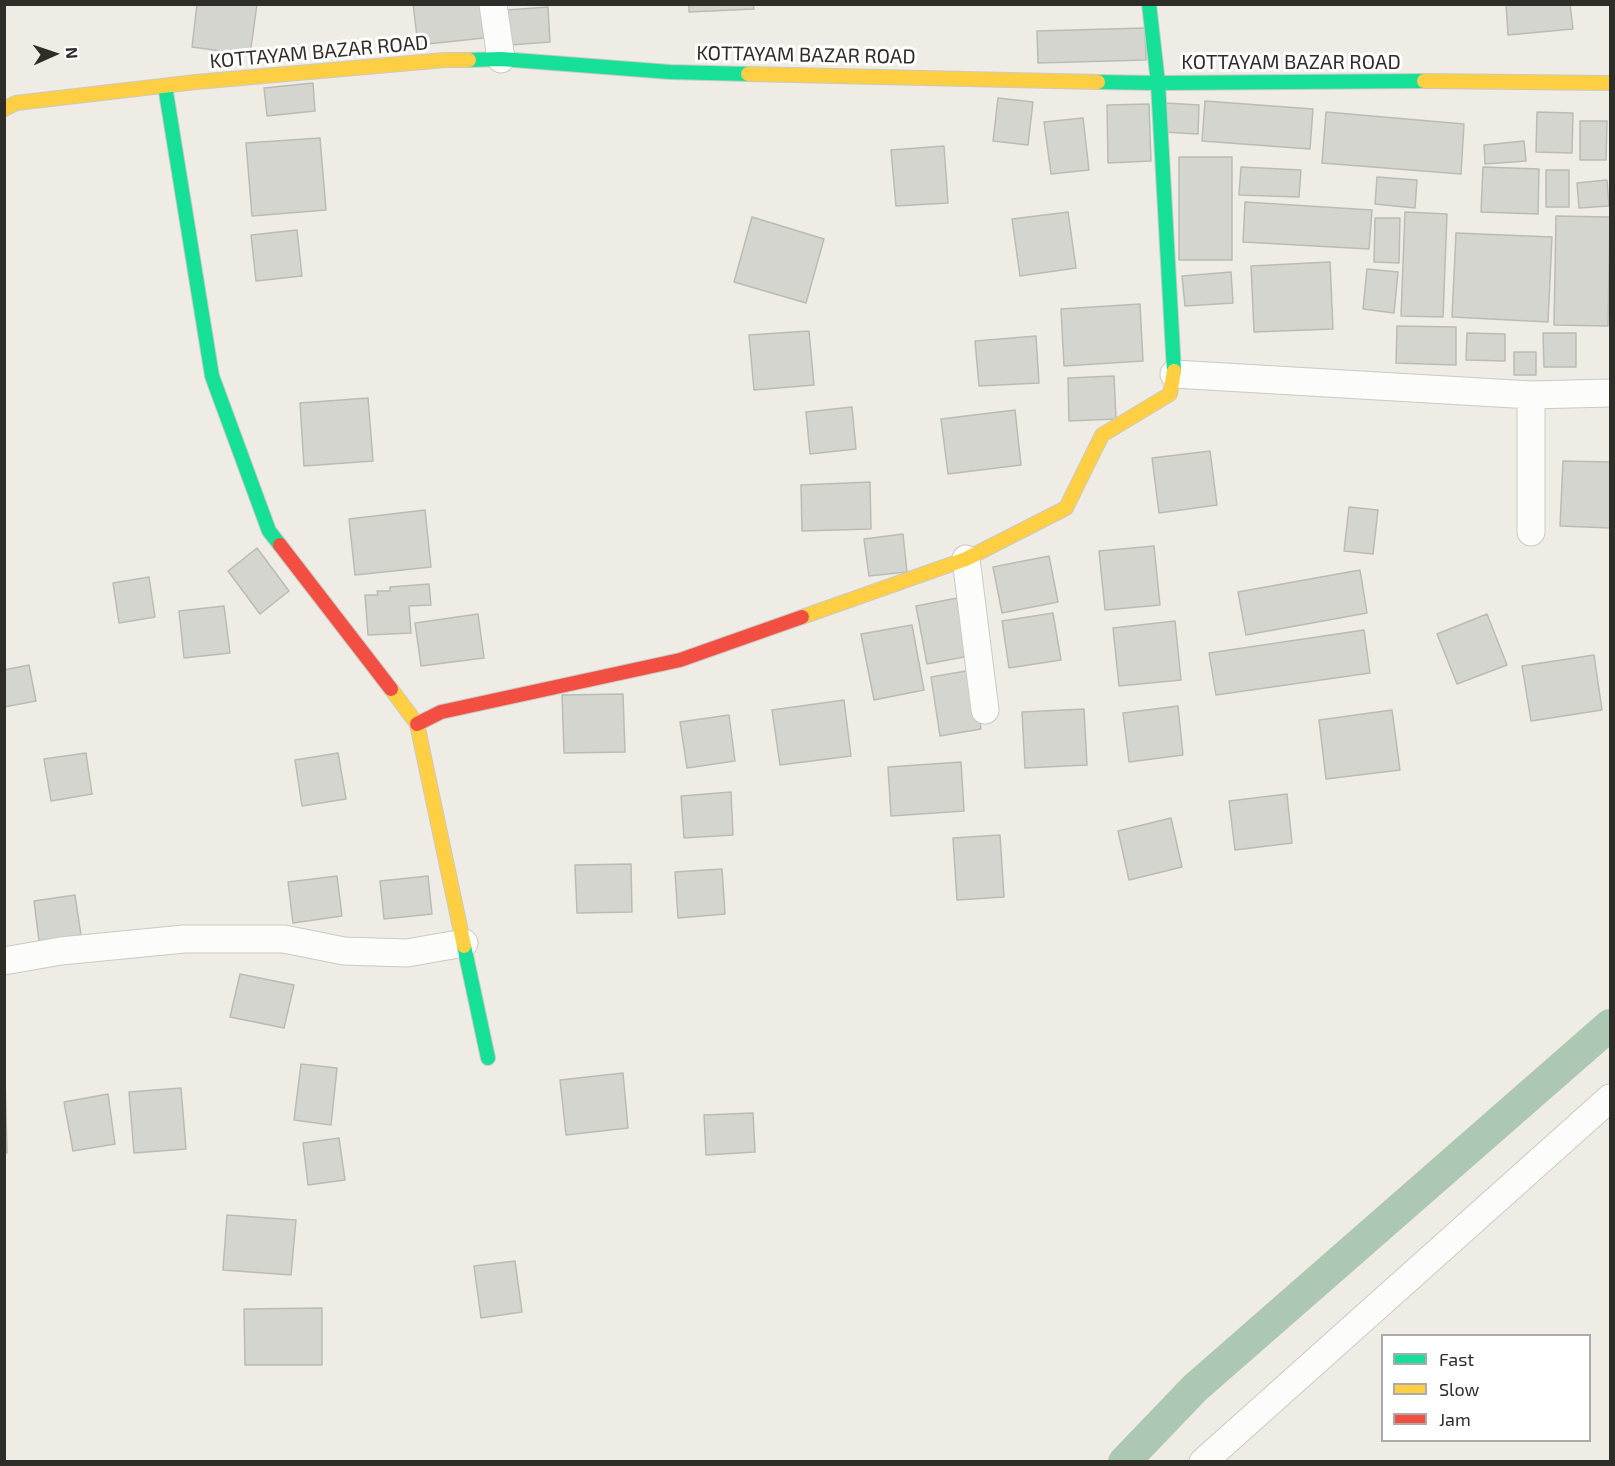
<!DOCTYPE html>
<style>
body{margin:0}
#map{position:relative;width:1615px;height:1466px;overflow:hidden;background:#eeece4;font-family:"Exo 2",sans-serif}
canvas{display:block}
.frame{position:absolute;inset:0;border:6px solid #2f2d28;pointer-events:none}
.legend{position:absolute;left:1381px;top:1334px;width:210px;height:108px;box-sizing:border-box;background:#fff;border:2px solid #acaba9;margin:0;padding:8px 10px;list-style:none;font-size:18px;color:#2f2d28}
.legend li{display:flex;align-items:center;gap:12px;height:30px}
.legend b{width:30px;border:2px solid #acaba9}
.north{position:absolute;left:24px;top:24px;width:60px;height:60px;-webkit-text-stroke:4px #fff;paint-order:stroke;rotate:87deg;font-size:16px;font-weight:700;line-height:24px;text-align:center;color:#2f2d28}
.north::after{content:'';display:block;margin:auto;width:21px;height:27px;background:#2f2d28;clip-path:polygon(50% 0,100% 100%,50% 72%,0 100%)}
</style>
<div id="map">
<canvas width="1615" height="1466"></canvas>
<div class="frame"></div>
<ul class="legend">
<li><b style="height:8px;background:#16e098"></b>Fast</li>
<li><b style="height:8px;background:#ffcf43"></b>Slow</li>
<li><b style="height:8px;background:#f24e42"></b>Jam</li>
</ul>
<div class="north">N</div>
</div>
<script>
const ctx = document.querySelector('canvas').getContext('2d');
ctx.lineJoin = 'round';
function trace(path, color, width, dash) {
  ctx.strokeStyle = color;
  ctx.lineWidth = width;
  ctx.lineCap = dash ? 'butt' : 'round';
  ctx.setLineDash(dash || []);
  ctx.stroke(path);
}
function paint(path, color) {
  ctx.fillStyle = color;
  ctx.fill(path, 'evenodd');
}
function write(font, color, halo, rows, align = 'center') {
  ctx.font = font + ' "Exo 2",sans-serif';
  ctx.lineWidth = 6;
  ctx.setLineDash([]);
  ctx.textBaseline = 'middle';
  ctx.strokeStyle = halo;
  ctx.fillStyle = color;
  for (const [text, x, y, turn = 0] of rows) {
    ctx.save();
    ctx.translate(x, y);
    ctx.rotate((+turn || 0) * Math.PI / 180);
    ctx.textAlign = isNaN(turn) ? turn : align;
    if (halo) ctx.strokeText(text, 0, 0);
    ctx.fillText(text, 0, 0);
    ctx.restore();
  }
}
trace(new Path2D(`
 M 1124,1462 L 1195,1388 L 1610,1025`), '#acc8b3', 32);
const building = new Path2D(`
 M 197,4 L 257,4 L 250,55 L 192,47 Z
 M 413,4 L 480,4 L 484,38 L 418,45 Z
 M 689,4 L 753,4 L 754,9 L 689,12 Z
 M 1506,4 L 1570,4 L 1573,29 L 1508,35 Z
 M 548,7 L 550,42 L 510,45 L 507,10 Z
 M 1145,28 L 1146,60 L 1038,63 L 1037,31 Z
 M 313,83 L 315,111 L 267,116 L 264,88 Z
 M 998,98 L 1033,102 L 1028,145 L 993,141 Z
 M 1205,101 L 1313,109 L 1310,149 L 1202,141 Z
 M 1165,103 L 1199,105 L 1198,134 L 1163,132 Z
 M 1149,104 L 1151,161 L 1108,163 L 1107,105 Z
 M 1326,112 L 1464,124 L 1461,174 L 1322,163 Z
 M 1537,112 L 1573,113 L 1572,153 L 1536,152 Z
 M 1083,118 L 1089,170 L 1051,174 L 1044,122 Z
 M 1580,121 L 1607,121 L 1606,160 L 1580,160 Z
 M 320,138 L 326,210 L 252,216 L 246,143 Z
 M 1524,141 L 1526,161 L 1485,164 L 1484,145 Z
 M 944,146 L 948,203 L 896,206 L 891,150 Z
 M 1179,157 L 1232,157 L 1232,260 L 1179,260 Z
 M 1241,167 L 1301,170 L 1299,197 L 1239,195 Z
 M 1483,167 L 1539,169 L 1538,214 L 1481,212 Z
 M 1546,170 L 1569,170 L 1569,207 L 1546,207 Z
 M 1377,177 L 1417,180 L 1415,208 L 1375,204 Z
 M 1607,180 L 1609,206 L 1579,208 L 1577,183 Z
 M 1245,202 L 1372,210 L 1369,249 L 1243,242 Z
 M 1068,212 L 1076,268 L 1020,276 L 1012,219 Z
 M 1405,212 L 1447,214 L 1443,317 L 1401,316 Z
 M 1556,216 L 1610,217 L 1608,326 L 1554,325 Z
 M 752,217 L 824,239 L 806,303 L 734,282 Z
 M 1375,218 L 1400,218 L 1399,263 L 1374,262 Z
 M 297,230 L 302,276 L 256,281 L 251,235 Z
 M 1456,233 L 1552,237 L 1548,322 L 1452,317 Z
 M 1330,262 L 1333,329 L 1254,332 L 1251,266 Z
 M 1367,269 L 1398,272 L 1394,313 L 1363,309 Z
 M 1231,272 L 1233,303 L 1185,306 L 1182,276 Z
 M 1140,304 L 1143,361 L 1064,366 L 1061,309 Z
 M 1397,326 L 1456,327 L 1456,365 L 1396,363 Z
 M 809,331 L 814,385 L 754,390 L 749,335 Z
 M 1467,333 L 1505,334 L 1505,361 L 1466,360 Z
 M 1543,333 L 1576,333 L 1576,367 L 1544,367 Z
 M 1036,336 L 1039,383 L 979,386 L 975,341 Z
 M 1514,352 L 1536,352 L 1536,375 L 1514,375 Z
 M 1114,376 L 1116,419 L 1069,421 L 1068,378 Z
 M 368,398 L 373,461 L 304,466 L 300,403 Z
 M 852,407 L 856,449 L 810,454 L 806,412 Z
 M 1015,410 L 1021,465 L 948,474 L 941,419 Z
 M 1210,451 L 1217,505 L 1159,513 L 1152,458 Z
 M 1563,461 L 1610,462 L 1610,528 L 1560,526 Z
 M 870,482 L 871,529 L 802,531 L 801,485 Z
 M 1349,507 L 1378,510 L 1373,554 L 1344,551 Z
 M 425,510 L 431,567 L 355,575 L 349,519 Z
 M 903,534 L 907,572 L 869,576 L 864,539 Z
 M 1154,546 L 1160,605 L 1105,610 L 1099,551 Z
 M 257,548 L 289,591 L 260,614 L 228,571 Z
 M 1049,556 L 1058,602 L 1002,613 L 993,567 Z
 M 1360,570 L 1367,613 L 1246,635 L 1238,592 Z
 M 149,577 L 155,617 L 119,623 L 113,583 Z
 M 429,584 L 431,605 L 409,606 L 411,633 L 368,635 L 365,595 L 378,595 L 377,591 L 390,591 L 390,587 Z
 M 957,598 L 969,656 L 927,664 L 916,606 Z
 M 224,606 L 230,653 L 184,658 L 179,611 Z
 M 1053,613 L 1061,660 L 1009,668 L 1002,621 Z
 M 478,614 L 484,658 L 421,666 L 415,623 Z
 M 1487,614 L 1507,665 L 1457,684 L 1437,634 Z
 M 1175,621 L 1181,680 L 1119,686 L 1113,628 Z
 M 912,625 L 924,690 L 874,700 L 861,634 Z
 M 1364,630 L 1370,673 L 1216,695 L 1209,653 Z
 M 1594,655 L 1602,710 L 1531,721 L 1522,666 Z
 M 29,665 L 36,701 L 4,707 L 4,670 Z
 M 972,670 L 981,729 L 940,736 L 931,677 Z
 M 623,694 L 625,752 L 564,753 L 562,695 Z
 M 844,700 L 851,756 L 780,765 L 772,710 Z
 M 1178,706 L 1183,755 L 1129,762 L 1123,713 Z
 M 1084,709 L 1087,765 L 1025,768 L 1022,712 Z
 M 1392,710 L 1400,770 L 1326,779 L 1319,720 Z
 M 729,715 L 735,761 L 687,768 L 680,722 Z
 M 86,753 L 92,794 L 51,801 L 44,759 Z
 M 338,753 L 346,799 L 302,806 L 295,760 Z
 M 961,762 L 964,811 L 891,816 L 888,767 Z
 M 731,792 L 733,835 L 684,838 L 681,796 Z
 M 1287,794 L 1292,843 L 1235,850 L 1229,801 Z
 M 1171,818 L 1182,867 L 1129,880 L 1118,831 Z
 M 1000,835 L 1004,897 L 957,900 L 953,838 Z
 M 631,864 L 632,912 L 577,913 L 575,865 Z
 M 722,869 L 725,914 L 678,918 L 675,872 Z
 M 337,876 L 342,916 L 293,923 L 288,882 Z
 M 428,876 L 432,914 L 384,919 L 380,881 Z
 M 75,895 L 81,935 L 39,941 L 34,901 Z
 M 240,974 L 294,985 L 284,1028 L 230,1017 Z
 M 301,1064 L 337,1068 L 331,1125 L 294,1120 Z
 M 623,1073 L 628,1128 L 566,1135 L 560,1080 Z
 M 5,1076 L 7,1153 L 4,1153 L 4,1076 Z
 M 181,1088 L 186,1149 L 134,1153 L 129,1092 Z
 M 108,1094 L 115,1144 L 73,1151 L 64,1102 Z
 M 753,1113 L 755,1152 L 706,1155 L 704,1115 Z
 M 339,1138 L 345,1180 L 308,1185 L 303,1143 Z
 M 227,1215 L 296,1220 L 291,1275 L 223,1270 Z
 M 515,1261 L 522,1312 L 481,1318 L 474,1266 Z
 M 322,1308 L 322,1365 L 245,1365 L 244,1309 Z`);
paint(building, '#d5d5cf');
trace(building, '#bbbbb5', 1.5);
const street = new Path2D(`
 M 493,4 L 501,59
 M 1174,374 L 1531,395 L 1610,393
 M 1531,532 L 1531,395
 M 966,559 L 985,710
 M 4,961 L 61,951 L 184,939 L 284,939 L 344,951 L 407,953 L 464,943
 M 1203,1462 L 1610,1098`);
const fast = new Path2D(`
 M 1149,4 L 1158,83 L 1174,371
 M 469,60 L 501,59 L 670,72 L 748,74
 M 1098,82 L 1158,83 L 1424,81
 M 165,86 L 212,376 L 269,531 L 280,545
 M 464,946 L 488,1058`);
const slow = new Path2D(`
 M 748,74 L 1098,82
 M 1424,81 L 1610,83
 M 4,109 L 16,103 L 196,82 L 445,60 L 469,60
 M 802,617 L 966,559 L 1066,508 L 1102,435 L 1170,394 L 1174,371
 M 391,689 L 417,724 L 464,946`);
const jam = new Path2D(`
 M 280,545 L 391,689
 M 417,724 L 441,712 L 680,660 L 802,617`);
trace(street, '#cac9c3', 29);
trace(fast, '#cac9c3', 16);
trace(slow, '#cac9c3', 16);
trace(jam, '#cac9c3', 16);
trace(street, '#fcfcfb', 27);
trace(fast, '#16e098', 14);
trace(slow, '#ffcf43', 14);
trace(jam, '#f24e42', 14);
write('20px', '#2f2d28', '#fff', [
 ["KOTTAYAM BAZAR ROAD",319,52,-5],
 ["KOTTAYAM BAZAR ROAD",806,55,1],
 ["KOTTAYAM BAZAR ROAD",1291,62]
]);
</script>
